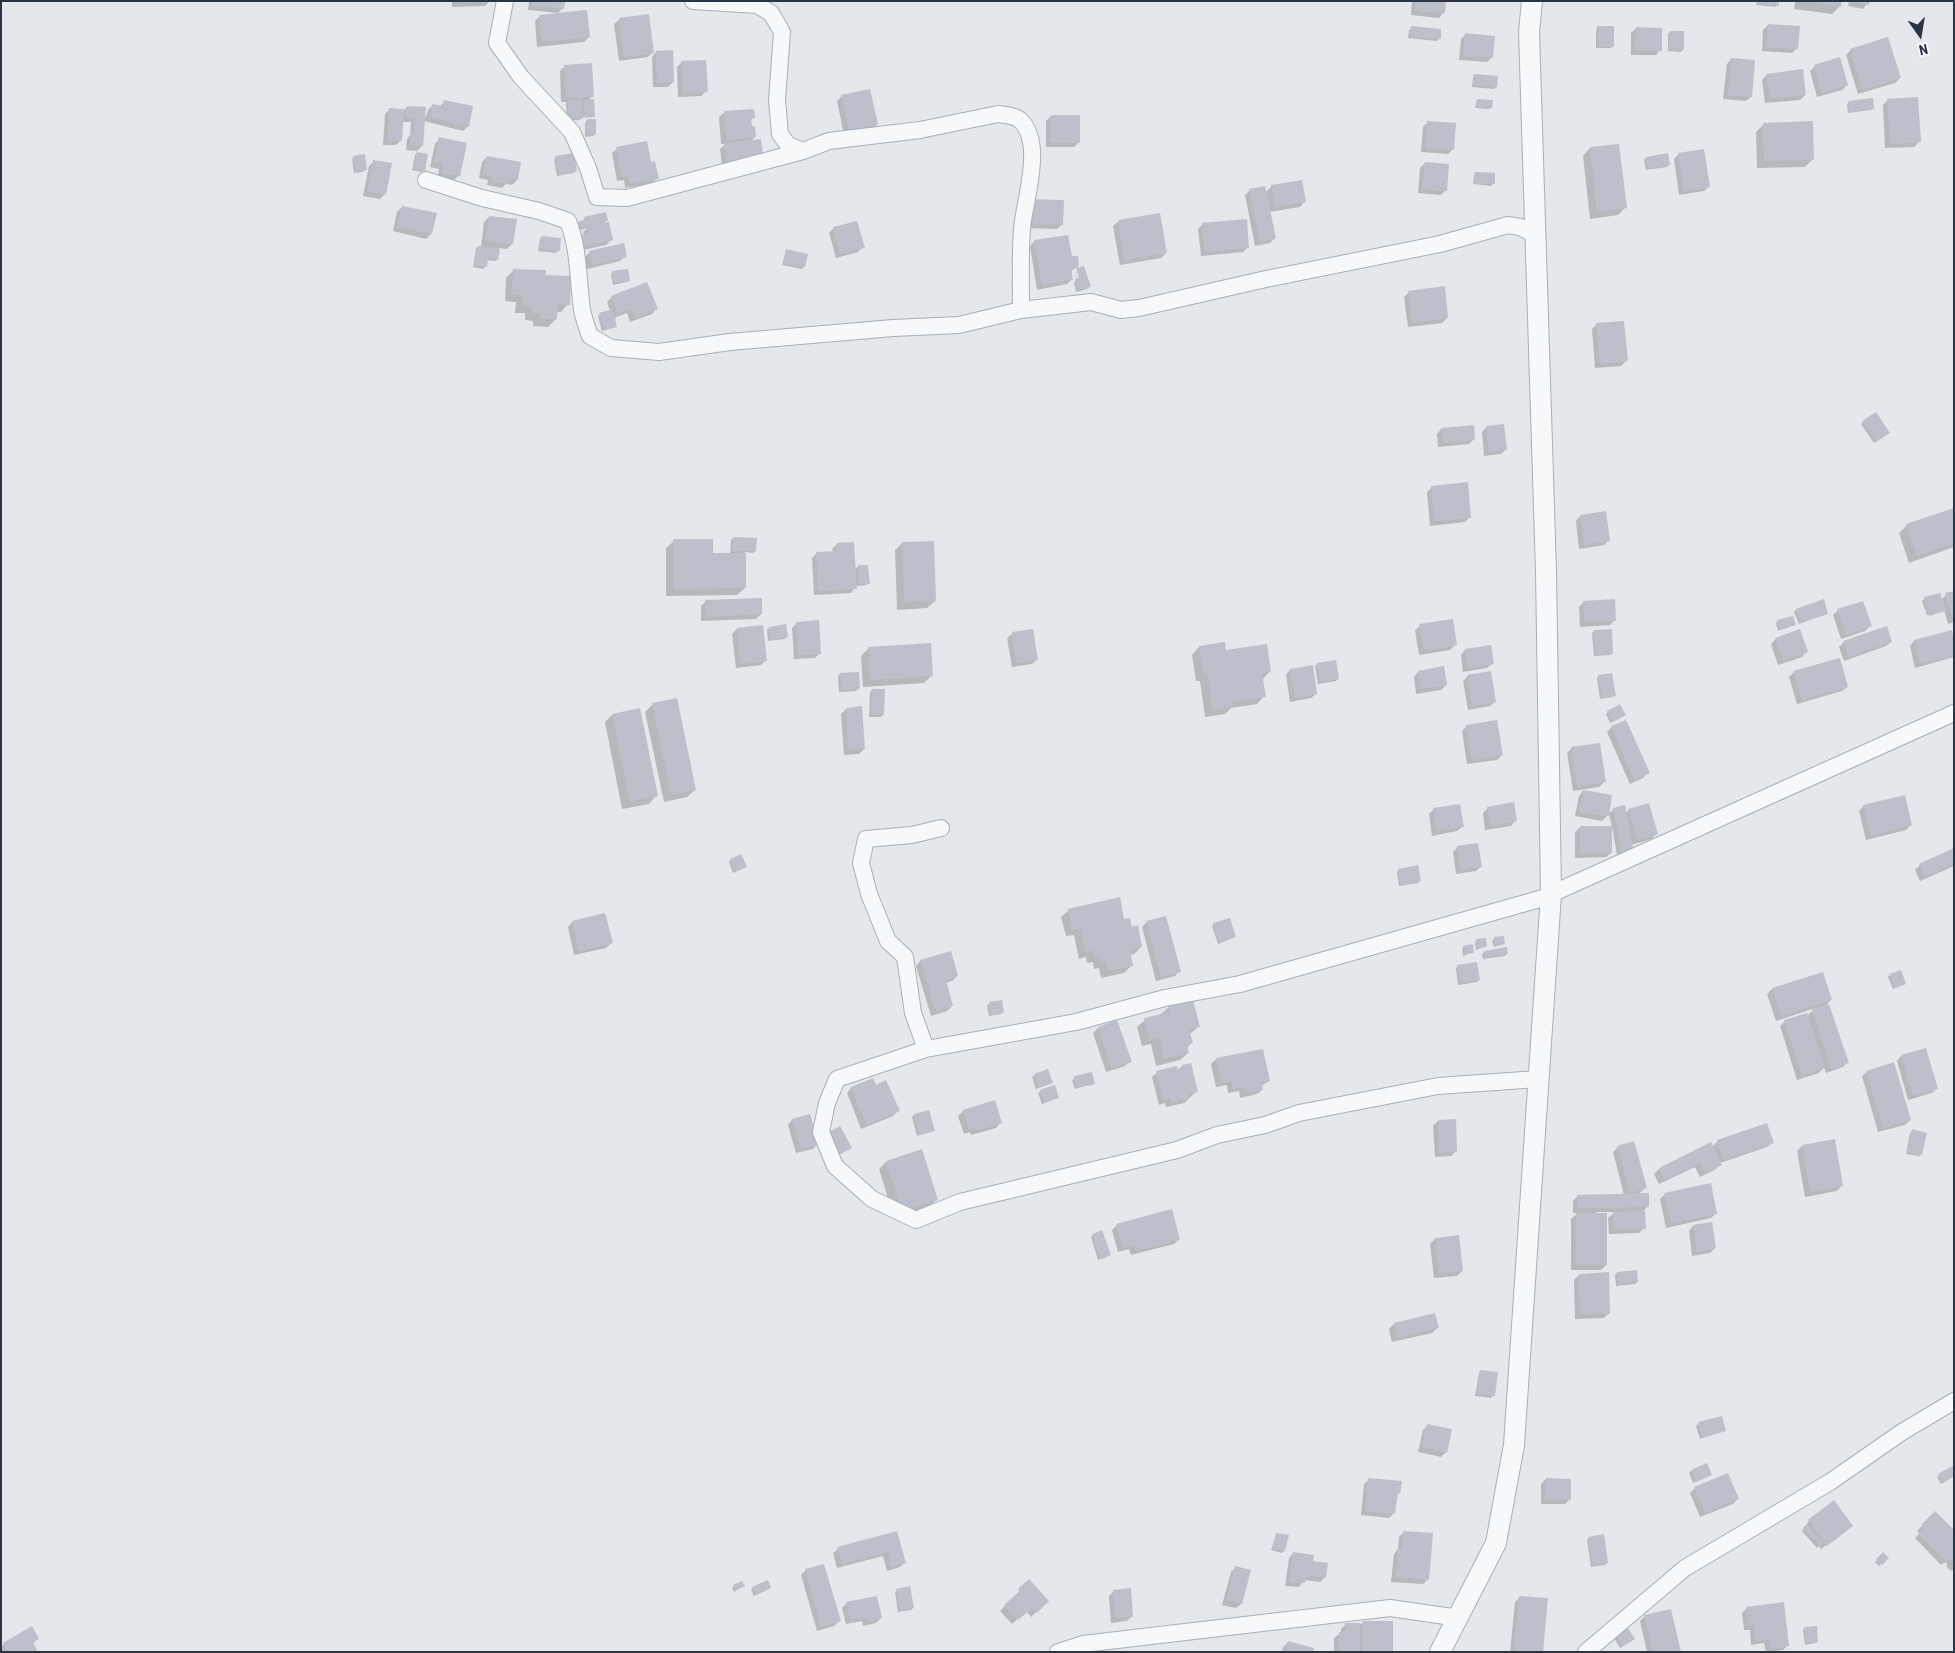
<!DOCTYPE html>
<style>
body{margin:0}
#map{position:relative;width:1955px;height:1653px;overflow:hidden;background:#e4e7ec;font-family:"Roboto Condensed",sans-serif}
canvas{display:block}
.frame{position:absolute;inset:0;border:2px solid #2b3445;pointer-events:none}
.north{position:absolute;left:1895px;top:10px;width:50px;height:50px;-webkit-text-stroke:4px #f4f6f9;paint-order:stroke;rotate:167deg;font-size:14px;font-weight:700;line-height:20px;text-align:center;color:#2b3445}
.north::after{content:'';display:block;margin:auto;width:18px;height:22px;background:#2b3445;clip-path:polygon(50% 0,100% 100%,50% 72%,0 100%)}
</style>
<div id="map">
<canvas width="1955" height="1653"></canvas>
<div class="frame"></div>
<div class="north">N</div>
</div>
<script>
const ctx = document.querySelector('canvas').getContext('2d');
ctx.lineJoin = 'round';
function paint(path, color) {
  ctx.fillStyle = color;
  ctx.fill(path, 'evenodd');
}
function trace(path, color, width, dash) {
  ctx.strokeStyle = color;
  ctx.lineWidth = width;
  ctx.lineCap = dash ? 'butt' : 'round';
  ctx.setLineDash(dash || []);
  ctx.stroke(path);
}
paint(new Path2D(`
 M 452,1 L 490,1 L 485,6 L 452,7 Z
 M 529,1 L 564,1 L 563,8 L 558,13 L 528,10 Z
 M 1412,1 L 1444,1 L 1443,13 L 1439,18 L 1411,15 Z
 M 1757,1 L 1778,1 L 1776,7 L 1756,5 Z
 M 1795,1 L 1840,1 L 1839,7 L 1832,14 L 1794,9 Z
 M 1849,1 L 1869,1 L 1863,9 L 1848,6 Z
 M 648,15 L 653,52 L 648,57 L 619,61 L 614,24 L 619,20 Z
 M 540,16 L 589,37 L 584,42 L 537,47 L 535,21 Z
 M 1768,25 L 1797,48 L 1792,53 L 1762,51 L 1763,30 Z
 M 1411,28 L 1439,39 L 1437,41 L 1408,38 L 1409,30 Z
 M 1598,28 L 1613,46 L 1611,48 L 1596,48 L 1596,30 Z
 M 1636,28 L 1660,50 L 1656,55 L 1631,55 L 1631,33 Z
 M 1670,32 L 1683,50 L 1681,52 L 1668,51 L 1668,34 Z
 M 1466,34 L 1492,57 L 1487,62 L 1459,60 L 1461,39 Z
 M 1851,50 L 1900,78 L 1895,83 L 1858,94 L 1846,55 Z
 M 656,52 L 673,82 L 668,87 L 653,87 L 652,57 Z
 M 1731,59 L 1751,97 L 1746,101 L 1723,99 L 1727,64 Z
 M 682,62 L 706,91 L 701,96 L 678,97 L 677,67 Z
 M 565,66 L 592,96 L 588,101 L 593,116 L 579,117 L 580,120 L 567,121 L 566,102 L 561,102 L 560,71 Z
 M 1815,66 L 1847,85 L 1842,90 L 1817,97 L 1810,71 Z
 M 1475,75 L 1496,87 L 1494,89 L 1472,87 L 1473,77 Z
 M 1767,75 L 1805,95 L 1800,100 L 1765,103 L 1762,80 Z
 M 842,96 L 877,124 L 872,129 L 844,135 L 837,101 Z
 M 1477,100 L 1491,107 L 1489,109 L 1475,108 Z
 M 1888,100 L 1919,142 L 1914,147 L 1885,148 L 1883,105 Z
 M 444,102 L 468,126 L 463,131 L 424,121 L 422,146 L 417,151 L 406,150 L 407,139 L 410,135 L 411,122 L 402,122 L 401,140 L 396,145 L 383,145 L 385,114 L 389,110 L 402,112 L 407,107 L 426,117 L 428,110 L 432,106 L 439,107 Z
 M 1849,102 L 1873,108 L 1871,110 L 1848,113 L 1847,104 Z
 M 753,110 L 753,118 L 750,121 L 755,137 L 750,142 L 762,156 L 722,165 L 720,149 L 726,144 L 721,144 L 719,117 L 724,113 Z
 M 1051,116 L 1078,143 L 1074,147 L 1046,147 L 1046,121 Z
 M 583,119 L 592,119 L 590,121 L 595,134 L 593,136 L 585,137 L 585,123 L 589,119 Z
 M 1428,122 L 1452,150 L 1448,154 L 1421,152 L 1423,127 Z
 M 1764,124 L 1813,159 L 1805,167 L 1757,168 L 1756,132 Z
 M 439,139 L 459,175 L 454,180 L 438,177 L 439,169 L 430,167 L 435,144 Z
 M 1590,148 L 1625,208 L 1618,215 L 1590,219 L 1583,156 Z
 M 617,149 L 650,164 L 657,178 L 652,183 L 625,188 L 624,180 L 617,181 L 612,153 Z
 M 417,153 L 424,170 L 422,172 L 412,170 L 415,155 Z
 M 1679,154 L 1709,186 L 1704,191 L 1679,195 L 1674,159 Z
 M 354,157 L 365,169 L 363,172 L 354,173 L 352,159 Z
 M 487,157 L 517,180 L 512,185 L 506,184 L 502,188 L 487,185 L 488,180 L 479,178 L 482,162 Z
 M 556,157 L 576,171 L 573,173 L 557,176 L 554,160 Z
 M 1646,158 L 1669,165 L 1667,167 L 1646,170 L 1644,160 Z
 M 374,161 L 385,194 L 380,199 L 363,196 L 369,166 Z
 M 1425,163 L 1446,190 L 1441,195 L 1418,193 L 1420,168 Z
 M 1476,173 L 1493,184 L 1491,186 L 1473,184 L 1474,175 Z
 M 1272,186 L 1304,202 L 1300,207 L 1269,212 L 1275,238 L 1270,243 L 1255,246 L 1245,195 L 1250,190 L 1265,193 Z
 M 1024,205 L 1062,224 L 1057,229 L 1023,228 Z
 M 402,207 L 435,214 L 431,234 L 426,239 L 393,231 L 397,212 Z
 M 1159,214 L 1166,253 L 1161,258 L 1120,265 L 1113,226 L 1118,222 Z
 M 489,217 L 512,244 L 507,249 L 499,248 L 497,259 L 495,261 L 487,260 L 484,269 L 473,267 L 476,249 L 478,247 L 481,247 L 484,222 Z
 M 585,218 L 607,220 L 603,225 L 611,240 L 606,245 L 578,251 L 584,236 L 583,232 L 588,228 L 576,231 Z
 M 1203,224 L 1248,247 L 1243,252 L 1201,256 L 1198,229 Z
 M 834,228 L 863,247 L 858,252 L 836,258 L 829,233 Z
 M 542,237 L 558,251 L 556,253 L 538,251 L 540,239 Z
 M 1034,242 L 1071,258 L 1078,266 L 1071,271 L 1072,279 L 1067,284 L 1037,290 L 1030,246 Z
 M 786,251 L 804,266 L 802,269 L 782,265 Z
 M 590,252 L 625,256 L 620,261 L 587,269 L 585,257 Z
 M 514,270 L 544,276 L 568,304 L 561,312 L 556,312 L 556,319 L 548,327 L 533,326 L 533,321 L 525,320 L 525,313 L 515,313 L 516,302 L 505,301 L 506,278 Z
 M 1075,270 L 1079,284 L 1089,287 L 1087,289 L 1076,292 L 1074,282 L 1077,279 Z
 M 613,272 L 629,280 L 627,282 L 613,285 L 611,275 Z
 M 1409,292 L 1447,318 L 1442,323 L 1408,327 L 1404,297 Z
 M 612,297 L 656,309 L 652,314 L 630,322 L 627,313 L 614,318 L 616,327 L 602,331 L 598,316 L 610,311 L 607,302 Z
 M 1597,324 L 1626,361 L 1621,366 L 1595,368 L 1592,329 Z
 M 1876,413 L 1887,434 L 1874,443 L 1861,424 Z
 M 1487,427 L 1506,449 L 1501,454 L 1484,456 L 1482,432 Z
 M 1441,429 L 1474,439 L 1469,444 L 1438,447 L 1437,434 Z
 M 1432,487 L 1470,517 L 1465,522 L 1430,526 L 1427,492 Z
 M 1954,509 L 1954,547 L 1909,563 L 1899,533 L 1906,526 Z
 M 1580,516 L 1609,540 L 1604,545 L 1579,549 L 1576,521 Z
 M 733,538 L 755,551 L 753,553 L 745,552 L 745,588 L 737,595 L 666,596 L 666,548 L 674,541 L 711,554 L 730,554 L 731,540 Z
 M 902,543 L 935,601 L 927,608 L 897,610 L 895,550 Z
 M 837,544 L 855,570 L 858,566 L 868,583 L 866,585 L 856,586 L 851,593 L 814,595 L 812,558 L 817,553 L 833,552 L 832,549 Z
 M 1954,592 L 1954,622 L 1948,624 L 1944,610 L 1927,615 L 1922,601 L 1924,599 L 1941,600 L 1946,595 Z
 M 706,601 L 761,614 L 756,619 L 701,621 L 701,606 Z
 M 1584,602 L 1615,620 L 1610,625 L 1580,627 L 1579,607 Z
 M 1796,610 L 1827,613 L 1799,624 L 1794,612 Z
 M 1838,610 L 1870,626 L 1865,631 L 1841,639 L 1833,615 Z
 M 1778,621 L 1794,625 L 1778,631 L 1776,623 Z
 M 797,623 L 820,653 L 815,658 L 794,659 L 792,628 Z
 M 1420,626 L 1455,645 L 1450,650 L 1419,655 L 1415,630 Z
 M 769,628 L 786,637 L 784,639 L 768,641 L 767,630 Z
 M 737,629 L 766,660 L 761,665 L 736,668 L 732,634 Z
 M 1594,631 L 1612,653 L 1610,655 L 1594,656 L 1592,633 Z
 M 1952,632 L 1954,641 L 1954,657 L 1915,668 L 1910,646 L 1914,641 Z
 M 1012,634 L 1036,660 L 1032,664 L 1012,667 L 1007,638 Z
 M 1776,639 L 1806,652 L 1802,657 L 1778,665 L 1771,644 Z
 M 1844,642 L 1891,642 L 1886,646 L 1844,661 L 1839,647 Z
 M 1199,647 L 1225,651 L 1270,671 L 1262,680 L 1264,696 L 1257,704 L 1231,708 L 1225,714 L 1205,717 L 1200,681 L 1196,681 L 1192,655 Z
 M 869,648 L 932,675 L 924,683 L 863,687 L 861,656 Z
 M 1465,650 L 1492,664 L 1487,668 L 1463,672 L 1461,655 Z
 M 1317,664 L 1338,679 L 1336,681 L 1318,684 L 1315,666 Z
 M 1290,670 L 1316,694 L 1311,698 L 1290,702 L 1286,675 Z
 M 1418,672 L 1446,685 L 1441,690 L 1416,694 L 1414,677 Z
 M 1794,672 L 1847,687 L 1842,691 L 1797,704 L 1789,677 Z
 M 840,674 L 858,689 L 856,691 L 839,692 L 838,676 Z
 M 1468,676 L 1495,702 L 1490,706 L 1468,710 L 1463,681 Z
 M 1599,676 L 1614,695 L 1612,697 L 1600,699 L 1597,678 Z
 M 872,690 L 883,715 L 881,717 L 869,717 L 870,692 Z
 M 652,705 L 695,790 L 687,797 L 664,802 L 645,712 Z
 M 846,709 L 864,749 L 859,754 L 844,755 L 841,714 Z
 M 1608,712 L 1625,715 L 1610,723 L 1606,714 Z
 M 612,715 L 656,796 L 649,804 L 622,809 L 605,722 Z
 M 1467,726 L 1502,755 L 1497,760 L 1467,764 L 1462,731 Z
 M 1612,727 L 1648,773 L 1643,778 L 1630,784 L 1607,732 Z
 M 1572,748 L 1604,782 L 1599,787 L 1573,791 L 1567,753 Z
 M 1583,791 L 1607,815 L 1614,809 L 1625,814 L 1629,810 L 1656,834 L 1652,839 L 1631,845 L 1618,860 L 1612,827 L 1611,853 L 1606,857 L 1575,858 L 1575,832 L 1580,827 L 1612,827 L 1609,814 L 1602,821 L 1575,816 L 1579,796 Z
 M 1864,806 L 1911,825 L 1906,830 L 1866,840 L 1859,811 Z
 M 1488,808 L 1515,821 L 1511,826 L 1485,830 L 1483,813 Z
 M 1434,809 L 1462,827 L 1457,831 L 1432,836 L 1429,814 Z
 M 1458,847 L 1481,866 L 1476,871 L 1456,874 L 1453,852 Z
 M 1954,849 L 1954,866 L 1920,881 L 1915,870 L 1920,865 Z
 M 731,860 L 745,867 L 733,873 L 729,862 Z
 M 1399,870 L 1420,881 L 1418,883 L 1399,886 L 1397,872 Z
 M 1069,910 L 1123,921 L 1131,928 L 1141,947 L 1134,954 L 1130,955 L 1132,965 L 1124,973 L 1101,978 L 1099,968 L 1094,969 L 1093,962 L 1087,963 L 1086,957 L 1079,959 L 1074,935 L 1066,936 L 1061,917 Z
 M 572,922 L 611,943 L 606,948 L 574,955 L 568,927 Z
 M 1147,922 L 1179,971 L 1175,976 L 1156,981 L 1142,927 Z
 M 1214,924 L 1235,937 L 1218,944 L 1212,926 Z
 M 1495,939 L 1504,944 L 1494,947 L 1492,941 Z
 M 1477,941 L 1486,946 L 1476,950 L 1475,943 Z
 M 1464,947 L 1473,952 L 1463,956 L 1462,949 Z
 M 1484,952 L 1507,954 L 1505,956 L 1483,959 L 1482,954 Z
 M 920,961 L 957,976 L 952,981 L 945,983 L 952,1006 L 947,1011 L 931,1016 L 916,966 Z
 M 1458,966 L 1479,980 L 1477,982 L 1458,985 L 1456,968 Z
 M 1822,973 L 1831,1000 L 1824,1007 L 1847,1062 L 1843,1067 L 1826,1073 L 1824,1067 L 1819,1073 L 1797,1080 L 1780,1026 L 1785,1021 L 1807,1016 L 1815,1008 L 1776,1021 L 1767,994 L 1772,989 Z
 M 1890,975 L 1904,984 L 1893,989 L 1888,977 Z
 M 1001,1001 L 1003,1012 L 1001,1014 L 989,1016 L 987,1006 L 989,1004 Z
 M 1169,1007 L 1198,1027 L 1189,1035 L 1191,1043 L 1187,1048 L 1188,1053 L 1180,1060 L 1156,1066 L 1151,1044 L 1142,1046 L 1137,1027 L 1145,1020 L 1161,1014 Z
 M 1117,1022 L 1130,1061 L 1125,1066 L 1106,1072 L 1093,1033 L 1098,1028 Z
 M 1901,1056 L 1937,1088 L 1932,1093 L 1908,1100 L 1897,1061 Z
 M 1216,1059 L 1269,1081 L 1261,1086 L 1262,1090 L 1257,1094 L 1240,1098 L 1239,1091 L 1228,1093 L 1227,1085 L 1216,1087 L 1211,1064 Z
 M 1182,1066 L 1196,1092 L 1184,1103 L 1166,1107 L 1165,1103 L 1159,1105 L 1152,1077 L 1157,1073 L 1177,1071 Z
 M 1048,1070 L 1052,1083 L 1036,1089 L 1032,1077 Z
 M 1867,1072 L 1910,1120 L 1905,1125 L 1878,1132 L 1862,1076 Z
 M 1075,1078 L 1094,1083 L 1075,1089 L 1072,1080 Z
 M 872,1080 L 875,1086 L 898,1111 L 893,1116 L 861,1129 L 847,1093 L 851,1088 Z
 M 1054,1086 L 1058,1098 L 1042,1104 L 1038,1093 Z
 M 963,1111 L 1000,1123 L 996,1128 L 971,1135 L 970,1132 L 964,1134 L 958,1116 Z
 M 914,1115 L 933,1131 L 917,1136 L 912,1117 Z
 M 792,1120 L 817,1144 L 813,1149 L 796,1153 L 788,1125 Z
 M 1438,1121 L 1456,1151 L 1451,1156 L 1435,1157 L 1433,1126 Z
 M 1912,1131 L 1921,1154 L 1919,1156 L 1906,1154 L 1910,1133 Z
 M 1718,1141 L 1772,1143 L 1767,1147 L 1720,1163 L 1716,1169 L 1700,1177 L 1695,1167 L 1659,1184 L 1654,1174 L 1659,1169 L 1710,1144 L 1712,1147 Z
 M 1802,1146 L 1841,1186 L 1837,1191 L 1805,1197 L 1797,1151 Z
 M 1618,1147 L 1645,1188 L 1638,1195 L 1648,1206 L 1642,1213 L 1644,1228 L 1639,1233 L 1609,1234 L 1608,1218 L 1615,1212 L 1596,1212 L 1606,1265 L 1601,1270 L 1571,1270 L 1571,1219 L 1578,1213 L 1573,1213 L 1573,1201 L 1578,1196 L 1624,1195 L 1613,1152 Z
 M 886,1162 L 936,1200 L 929,1207 L 894,1218 L 879,1169 Z
 M 1665,1194 L 1716,1213 L 1711,1218 L 1666,1228 L 1660,1199 Z
 M 1117,1225 L 1179,1239 L 1174,1244 L 1131,1255 L 1129,1249 L 1118,1252 L 1112,1230 Z
 M 1693,1226 L 1715,1248 L 1710,1253 L 1692,1256 L 1689,1231 Z
 M 1093,1235 L 1110,1255 L 1107,1257 L 1098,1260 L 1091,1237 Z
 M 1435,1239 L 1462,1271 L 1457,1276 L 1434,1278 L 1430,1244 Z
 M 1617,1273 L 1637,1282 L 1635,1284 L 1616,1286 L 1615,1275 Z
 M 1579,1275 L 1609,1313 L 1604,1318 L 1575,1319 L 1574,1280 Z
 M 1394,1324 L 1437,1328 L 1432,1333 L 1392,1342 L 1389,1329 Z
 M 1481,1371 L 1493,1396 L 1491,1398 L 1475,1396 L 1479,1373 Z
 M 1698,1424 L 1725,1430 L 1700,1439 L 1696,1426 Z
 M 1428,1425 L 1446,1452 L 1441,1457 L 1418,1452 L 1423,1430 Z
 M 1954,1466 L 1954,1476 L 1941,1484 L 1937,1477 Z
 M 1691,1471 L 1711,1475 L 1693,1483 L 1689,1473 Z
 M 1546,1479 L 1570,1499 L 1565,1504 L 1541,1504 L 1541,1484 Z
 M 1369,1480 L 1399,1493 L 1396,1496 L 1394,1513 L 1389,1518 L 1361,1515 L 1364,1484 Z
 M 1695,1488 L 1737,1499 L 1733,1504 L 1700,1517 L 1690,1493 Z
 M 1834,1502 L 1847,1530 L 1821,1549 L 1819,1546 L 1817,1548 L 1802,1531 L 1809,1521 Z
 M 1935,1513 L 1954,1532 L 1954,1569 L 1951,1571 L 1946,1566 L 1948,1565 L 1945,1562 L 1941,1565 L 1915,1538 L 1920,1533 L 1917,1531 Z
 M 1404,1532 L 1428,1579 L 1423,1584 L 1391,1582 L 1394,1554 L 1398,1549 L 1399,1537 Z
 M 897,1533 L 904,1563 L 900,1567 L 887,1571 L 883,1556 L 837,1568 L 833,1553 L 838,1549 Z
 M 1277,1534 L 1284,1551 L 1282,1553 L 1271,1550 Z
 M 1589,1538 L 1607,1563 L 1605,1565 L 1591,1567 L 1587,1540 Z
 M 1293,1553 L 1312,1562 L 1325,1577 L 1320,1582 L 1304,1580 L 1299,1587 L 1285,1586 L 1289,1558 Z
 M 1883,1554 L 1887,1558 L 1879,1566 L 1875,1562 Z
 M 1236,1567 L 1241,1604 L 1236,1608 L 1222,1605 L 1231,1572 Z
 M 806,1570 L 839,1621 L 834,1626 L 817,1631 L 801,1575 Z
 M 1029,1581 L 1043,1606 L 1031,1617 L 1026,1611 L 1012,1624 L 1000,1611 Z
 M 734,1586 L 743,1586 L 734,1592 L 732,1588 Z
 M 753,1588 L 770,1588 L 754,1596 L 751,1590 Z
 M 897,1590 L 913,1608 L 911,1610 L 898,1612 L 895,1592 Z
 M 1114,1591 L 1132,1616 L 1127,1621 L 1111,1623 L 1109,1596 Z
 M 1520,1597 L 1542,1652 L 1510,1652 L 1515,1602 Z
 M 847,1603 L 881,1618 L 876,1623 L 863,1626 L 862,1621 L 846,1624 L 842,1608 Z
 M 1747,1608 L 1788,1645 L 1783,1650 L 1766,1652 L 1764,1643 L 1751,1645 L 1750,1630 L 1744,1630 L 1742,1613 Z
 M 1645,1616 L 1680,1652 L 1647,1652 L 1640,1621 Z
 M 1363,1622 L 1392,1652 L 1334,1652 L 1334,1638 L 1341,1633 L 1341,1629 L 1346,1624 L 1359,1626 Z
 M 1805,1628 L 1817,1641 L 1815,1643 L 1805,1645 L 1803,1630 Z
 M 1628,1629 L 1632,1641 L 1620,1648 L 1614,1638 Z
 M 38,1638 L 32,1644 L 37,1652 L 1,1652 L 1,1647 L 4,1644 Z
 M 1288,1642 L 1312,1652 L 1282,1652 L 1283,1647 Z`), '#0003');
paint(new Path2D(`
 M 533,1 L 565,1 L 564,9 L 532,6 Z
 M 1416,1 L 1446,1 L 1445,13 L 1415,11 Z
 M 1758,1 L 1779,1 L 1779,6 L 1758,4 Z
 M 1807,1 L 1842,1 L 1841,7 Z
 M 1855,1 L 1870,1 L 1869,5 Z
 M 587,10 L 590,37 L 542,42 L 539,15 Z
 M 649,14 L 654,53 L 624,57 L 619,18 Z
 M 1768,24 L 1800,26 L 1798,49 L 1766,47 Z
 M 1411,26 L 1441,29 L 1441,39 L 1410,37 Z
 M 1597,26 L 1614,26 L 1614,47 L 1598,47 Z
 M 1636,27 L 1662,28 L 1662,51 L 1635,50 Z
 M 1670,31 L 1684,31 L 1684,50 L 1669,50 Z
 M 1465,33 L 1495,36 L 1493,58 L 1463,56 Z
 M 1888,37 L 1901,78 L 1862,90 L 1850,49 Z
 M 673,50 L 674,82 L 657,83 L 656,51 Z
 M 1840,57 L 1848,85 L 1822,93 L 1814,65 Z
 M 1731,58 L 1755,60 L 1752,97 L 1728,95 Z
 M 706,60 L 708,92 L 683,93 L 681,61 Z
 M 592,63 L 594,97 L 566,98 L 564,65 Z
 M 1803,69 L 1806,95 L 1770,99 L 1766,74 Z
 M 1474,74 L 1498,76 L 1497,87 L 1473,85 Z
 M 870,89 L 878,124 L 849,131 L 841,95 Z
 M 1918,97 L 1921,142 L 1890,144 L 1887,99 Z
 M 1873,98 L 1874,109 L 1849,112 L 1848,101 Z
 M 594,99 L 595,117 L 585,118 L 584,100 Z
 M 1477,99 L 1493,100 L 1492,108 L 1476,107 Z
 M 444,100 L 473,106 L 469,127 L 429,117 L 432,104 L 443,106 Z
 M 582,100 L 583,119 L 569,119 L 568,101 Z
 M 407,106 L 426,107 L 423,146 L 410,145 L 411,132 L 414,133 L 415,118 L 406,117 Z
 M 389,108 L 404,109 L 402,141 L 388,141 Z
 M 754,109 L 755,118 L 751,119 L 752,126 L 755,126 L 756,137 L 726,140 L 724,111 Z
 M 1051,115 L 1080,115 L 1080,143 L 1050,143 Z
 M 596,119 L 596,135 L 587,135 L 586,120 Z
 M 1427,121 L 1456,123 L 1454,150 L 1425,148 Z
 M 1813,121 L 1814,160 L 1764,161 L 1763,123 Z
 M 439,137 L 467,143 L 460,176 L 442,173 L 443,164 L 434,162 Z
 M 761,139 L 763,156 L 726,161 L 724,143 Z
 M 647,141 L 651,162 L 655,161 L 659,179 L 630,184 L 628,176 L 622,177 L 616,147 Z
 M 1619,144 L 1627,208 L 1597,212 L 1590,147 Z
 M 1704,149 L 1710,187 L 1684,191 L 1678,153 Z
 M 417,152 L 428,154 L 425,171 L 413,168 Z
 M 574,153 L 577,171 L 559,175 L 555,156 Z
 M 1668,153 L 1670,165 L 1648,169 L 1646,157 Z
 M 365,154 L 367,170 L 355,172 L 353,156 Z
 M 487,156 L 521,162 L 518,180 L 509,179 L 508,184 L 492,181 L 493,176 L 483,174 Z
 M 373,160 L 392,163 L 386,195 L 367,191 Z
 M 1425,162 L 1449,164 L 1447,191 L 1422,189 Z
 M 1475,172 L 1495,173 L 1495,184 L 1474,183 Z
 M 1302,180 L 1306,202 L 1275,207 L 1271,185 Z
 M 1265,186 L 1276,238 L 1260,242 L 1249,189 Z
 M 1028,199 L 1064,200 L 1063,225 L 1028,224 Z
 M 402,206 L 437,213 L 432,234 L 397,227 Z
 M 606,212 L 608,221 L 587,225 L 587,227 L 578,229 L 577,222 L 585,220 L 584,217 Z
 M 1160,213 L 1167,253 L 1124,261 L 1118,220 Z
 M 489,216 L 517,219 L 513,244 L 485,241 Z
 M 1247,219 L 1249,248 L 1205,252 L 1202,223 Z
 M 857,221 L 865,248 L 840,254 L 833,227 Z
 M 609,222 L 613,240 L 582,247 L 580,235 L 589,234 L 587,226 Z
 M 1068,235 L 1072,256 L 1078,256 L 1079,266 L 1071,268 L 1073,280 L 1042,285 L 1034,240 Z
 M 541,236 L 561,238 L 560,251 L 539,249 Z
 M 624,243 L 627,257 L 592,265 L 589,251 Z
 M 477,246 L 500,249 L 498,260 L 488,258 L 487,267 L 474,265 Z
 M 786,249 L 808,254 L 805,267 L 783,263 Z
 M 1084,266 L 1091,287 L 1078,290 L 1075,279 L 1079,278 L 1076,268 Z
 M 513,269 L 546,270 L 546,275 L 571,276 L 570,305 L 558,304 L 557,319 L 540,319 L 540,314 L 532,313 L 532,306 L 523,305 L 523,295 L 512,294 Z
 M 628,269 L 630,281 L 614,283 L 612,271 Z
 M 647,282 L 658,309 L 635,318 L 631,309 L 618,314 L 611,296 Z
 M 1445,286 L 1448,318 L 1412,323 L 1408,291 Z
 M 613,309 L 617,327 L 604,330 L 599,313 Z
 M 1624,321 L 1628,361 L 1600,364 L 1596,323 Z
 M 1876,412 L 1890,433 L 1876,442 L 1862,421 Z
 M 1504,424 L 1507,450 L 1489,452 L 1486,426 Z
 M 1474,425 L 1475,440 L 1443,443 L 1441,428 Z
 M 1468,482 L 1471,518 L 1434,521 L 1431,486 Z
 M 1954,508 L 1954,543 L 1917,556 L 1906,524 Z
 M 1606,511 L 1610,541 L 1584,545 L 1580,515 Z
 M 733,537 L 757,538 L 756,551 L 732,551 Z
 M 673,539 L 713,539 L 713,553 L 746,553 L 746,588 L 673,589 Z
 M 934,541 L 936,601 L 904,602 L 902,542 Z
 M 854,542 L 857,589 L 818,591 L 816,552 L 837,551 L 837,543 Z
 M 858,565 L 868,565 L 870,584 L 859,584 Z
 M 1954,591 L 1954,620 L 1953,620 L 1945,593 Z
 M 1940,593 L 1946,611 L 1929,616 L 1924,597 Z
 M 762,598 L 762,614 L 706,617 L 705,600 Z
 M 1615,599 L 1616,621 L 1585,622 L 1583,601 Z
 M 1824,599 L 1828,614 L 1801,623 L 1796,609 Z
 M 1863,601 L 1872,626 L 1846,635 L 1837,609 Z
 M 1793,616 L 1796,625 L 1780,630 L 1777,620 Z
 M 1453,619 L 1457,645 L 1424,651 L 1419,624 Z
 M 819,620 L 821,654 L 798,655 L 796,622 Z
 M 786,624 L 788,637 L 770,640 L 769,627 Z
 M 763,625 L 767,661 L 740,664 L 737,628 Z
 M 1887,626 L 1892,642 L 1848,657 L 1843,641 Z
 M 1033,629 L 1038,660 L 1016,663 L 1012,632 Z
 M 1612,629 L 1613,654 L 1596,655 L 1594,630 Z
 M 1800,629 L 1808,652 L 1783,661 L 1775,638 Z
 M 1952,630 L 1954,656 L 1920,664 L 1914,640 Z
 M 1225,642 L 1226,650 L 1267,644 L 1271,672 L 1262,673 L 1266,697 L 1233,702 L 1234,707 L 1213,710 L 1207,674 L 1203,675 L 1199,646 Z
 M 931,643 L 933,676 L 870,680 L 868,647 Z
 M 1491,645 L 1494,664 L 1468,668 L 1465,649 Z
 M 1840,658 L 1848,687 L 1802,700 L 1793,671 Z
 M 1336,660 L 1339,679 L 1320,682 L 1317,663 Z
 M 1313,665 L 1317,694 L 1295,698 L 1290,669 Z
 M 1444,666 L 1447,685 L 1421,689 L 1418,671 Z
 M 1491,671 L 1496,702 L 1472,706 L 1467,675 Z
 M 859,672 L 860,689 L 841,690 L 840,673 Z
 M 1612,673 L 1616,696 L 1602,698 L 1598,675 Z
 M 872,689 L 885,689 L 884,715 L 871,715 Z
 M 677,698 L 696,790 L 671,795 L 652,703 Z
 M 1620,704 L 1626,715 L 1613,722 L 1607,711 Z
 M 862,706 L 865,749 L 848,750 L 846,708 Z
 M 640,708 L 658,796 L 630,802 L 612,714 Z
 M 1497,720 L 1503,755 L 1472,760 L 1466,725 Z
 M 1626,720 L 1650,773 L 1634,780 L 1611,726 Z
 M 1600,743 L 1606,782 L 1577,787 L 1571,747 Z
 M 1583,790 L 1612,795 L 1609,816 L 1579,812 Z
 M 1905,795 L 1912,825 L 1871,836 L 1863,805 Z
 M 1514,802 L 1517,821 L 1490,826 L 1487,807 Z
 M 1649,803 L 1658,834 L 1637,840 L 1628,809 Z
 M 1460,804 L 1464,827 L 1437,831 L 1433,808 Z
 M 1625,805 L 1634,853 L 1622,856 L 1613,808 Z
 M 1580,826 L 1612,826 L 1612,853 L 1580,854 Z
 M 1478,843 L 1482,867 L 1461,870 L 1457,846 Z
 M 1954,848 L 1954,864 L 1925,877 L 1919,864 Z
 M 741,854 L 747,867 L 735,872 L 730,859 Z
 M 1418,865 L 1421,881 L 1400,885 L 1398,869 Z
 M 1120,897 L 1124,919 L 1130,918 L 1132,927 L 1138,925 L 1142,947 L 1130,950 L 1133,966 L 1108,971 L 1106,962 L 1101,962 L 1100,955 L 1094,956 L 1093,950 L 1086,952 L 1081,928 L 1073,930 L 1068,909 Z
 M 605,913 L 613,943 L 579,951 L 572,921 Z
 M 1166,916 L 1181,972 L 1161,977 L 1146,921 Z
 M 1230,918 L 1236,937 L 1220,943 L 1213,923 Z
 M 1504,936 L 1505,944 L 1495,946 L 1494,937 Z
 M 1486,938 L 1487,947 L 1477,948 L 1476,939 Z
 M 1473,944 L 1474,953 L 1465,954 L 1463,946 Z
 M 1507,947 L 1508,954 L 1485,958 L 1484,951 Z
 M 951,951 L 958,976 L 946,980 L 953,1006 L 936,1012 L 920,960 Z
 M 1477,962 L 1480,980 L 1460,983 L 1457,965 Z
 M 1901,970 L 1906,984 L 1895,988 L 1890,974 Z
 M 1823,972 L 1832,1000 L 1781,1016 L 1772,988 Z
 M 1002,1000 L 1004,1013 L 991,1015 L 989,1002 Z
 M 1193,1000 L 1200,1027 L 1189,1029 L 1193,1043 L 1187,1045 L 1189,1053 L 1164,1059 L 1159,1037 L 1150,1040 L 1144,1018 L 1170,1012 L 1168,1006 Z
 M 1829,1004 L 1849,1063 L 1831,1069 L 1812,1009 Z
 M 1807,1013 L 1825,1068 L 1802,1076 L 1784,1020 Z
 M 1117,1020 L 1132,1062 L 1111,1068 L 1098,1027 Z
 M 1926,1048 L 1938,1089 L 1913,1096 L 1901,1055 Z
 M 1263,1049 L 1270,1081 L 1262,1083 L 1263,1090 L 1245,1093 L 1243,1087 L 1233,1089 L 1231,1081 L 1221,1083 L 1216,1058 Z
 M 1894,1062 L 1911,1120 L 1883,1128 L 1866,1071 Z
 M 1191,1063 L 1198,1092 L 1189,1094 L 1190,1098 L 1171,1103 L 1170,1099 L 1163,1101 L 1156,1071 L 1177,1066 L 1178,1070 L 1182,1069 L 1182,1065 Z
 M 1048,1069 L 1053,1083 L 1038,1088 L 1034,1074 Z
 M 1092,1072 L 1095,1084 L 1077,1088 L 1074,1076 Z
 M 873,1078 L 876,1085 L 886,1080 L 900,1111 L 866,1125 L 851,1087 Z
 M 1055,1085 L 1059,1098 L 1044,1103 L 1040,1090 Z
 M 995,1100 L 1002,1123 L 976,1131 L 975,1128 L 969,1130 L 963,1110 Z
 M 929,1110 L 935,1131 L 919,1135 L 914,1114 Z
 M 810,1114 L 819,1144 L 801,1149 L 792,1119 Z
 M 1456,1119 L 1457,1152 L 1439,1153 L 1438,1120 Z
 M 1767,1123 L 1774,1143 L 1723,1160 L 1717,1140 Z
 M 840,1126 L 852,1148 L 839,1155 L 827,1133 Z
 M 1912,1129 L 1927,1133 L 1922,1155 L 1907,1152 Z
 M 1835,1139 L 1843,1186 L 1810,1192 L 1802,1145 Z
 M 1634,1141 L 1647,1188 L 1630,1193 L 1617,1146 Z
 M 1711,1142 L 1722,1165 L 1705,1173 L 1700,1163 L 1664,1180 L 1659,1168 Z
 M 922,1149 L 938,1200 L 902,1211 L 886,1161 Z
 M 1711,1183 L 1717,1214 L 1671,1223 L 1664,1193 Z
 M 1649,1193 L 1649,1207 L 1577,1208 L 1577,1195 Z
 M 1172,1209 L 1180,1240 L 1136,1251 L 1134,1245 L 1122,1248 L 1116,1224 Z
 M 1645,1211 L 1646,1229 L 1613,1230 L 1613,1212 Z
 M 1576,1213 L 1607,1213 L 1607,1265 L 1575,1265 Z
 M 1712,1222 L 1716,1248 L 1697,1252 L 1693,1225 Z
 M 1102,1230 L 1111,1255 L 1100,1258 L 1092,1234 Z
 M 1459,1235 L 1463,1271 L 1439,1274 L 1435,1238 Z
 M 1637,1270 L 1638,1282 L 1618,1284 L 1617,1272 Z
 M 1609,1272 L 1610,1314 L 1580,1314 L 1579,1274 Z
 M 1435,1313 L 1439,1328 L 1397,1338 L 1394,1323 Z
 M 1480,1370 L 1498,1372 L 1495,1396 L 1477,1394 Z
 M 1722,1416 L 1726,1431 L 1702,1438 L 1698,1422 Z
 M 1427,1424 L 1452,1429 L 1447,1453 L 1422,1447 Z
 M 1707,1463 L 1712,1475 L 1696,1482 L 1691,1470 Z
 M 1954,1465 L 1954,1476 L 1943,1483 L 1938,1474 Z
 M 1728,1473 L 1739,1499 L 1705,1513 L 1694,1487 Z
 M 1368,1478 L 1402,1481 L 1400,1494 L 1398,1493 L 1395,1514 L 1365,1511 Z
 M 1546,1478 L 1571,1479 L 1571,1500 L 1545,1499 Z
 M 1834,1500 L 1853,1526 L 1827,1546 L 1808,1520 Z
 M 1935,1511 L 1954,1530 L 1954,1564 L 1950,1558 L 1947,1562 L 1918,1533 L 1924,1528 L 1921,1525 Z
 M 1807,1524 L 1824,1543 L 1820,1546 L 1803,1528 Z
 M 897,1531 L 906,1563 L 891,1567 L 888,1552 L 842,1564 L 837,1547 Z
 M 1403,1531 L 1433,1533 L 1429,1580 L 1396,1577 L 1398,1547 L 1402,1548 Z
 M 1276,1533 L 1289,1535 L 1285,1551 L 1272,1548 Z
 M 1604,1534 L 1608,1563 L 1593,1566 L 1588,1537 Z
 M 1293,1552 L 1314,1555 L 1313,1561 L 1328,1563 L 1326,1578 L 1306,1575 L 1305,1583 L 1289,1581 Z
 M 1883,1552 L 1889,1558 L 1882,1565 L 1876,1559 Z
 M 824,1564 L 841,1621 L 821,1627 L 805,1569 Z
 M 1235,1566 L 1251,1570 L 1242,1604 L 1226,1600 Z
 M 1029,1579 L 1049,1601 L 1037,1613 L 1032,1608 L 1018,1620 L 1004,1605 L 1020,1591 L 1018,1589 Z
 M 768,1580 L 771,1588 L 756,1595 L 752,1587 Z
 M 742,1581 L 745,1586 L 736,1590 L 733,1585 Z
 M 910,1586 L 914,1608 L 900,1611 L 896,1589 Z
 M 1131,1588 L 1133,1617 L 1115,1618 L 1113,1590 Z
 M 877,1596 L 882,1618 L 868,1622 L 867,1617 L 850,1620 L 846,1602 Z
 M 1519,1596 L 1548,1598 L 1543,1652 L 1514,1652 Z
 M 1784,1602 L 1789,1646 L 1770,1649 L 1769,1639 L 1756,1641 L 1754,1625 L 1749,1626 L 1746,1607 Z
 M 1671,1609 L 1681,1652 L 1653,1652 L 1644,1615 Z
 M 1363,1621 L 1393,1621 L 1393,1652 L 1362,1652 Z
 M 1345,1623 L 1360,1623 L 1360,1652 L 1339,1652 L 1339,1632 L 1345,1632 Z
 M 32,1626 L 39,1639 L 33,1642 L 38,1652 L 8,1652 L 3,1643 Z
 M 1817,1626 L 1818,1642 L 1806,1643 L 1804,1627 Z
 M 1628,1628 L 1635,1639 L 1623,1646 L 1616,1635 Z
 M 1288,1641 L 1314,1648 L 1313,1652 L 1285,1652 Z`), '#bbc0ca');
const minor = new Path2D(`
 M 505,1 L 497,43 L 521,77 L 572,132 L 588,168 L 597,197 L 627,198 L 803,151
 M 693,1 L 757,5 L 771,13 L 782,32 L 777,100 L 780,134 L 788,145 L 803,151 L 829,141 L 920,130 L 998,114 C 1005,115 1014,115 1020,120 C 1045,143 1024,201 1022,229 C 1020,256 1021,283 1021,310
 M 426,180 L 482,198 L 539,211 L 568,221 C 579,249 578,280 582,310 C 584,319 587,328 590,336 L 611,348 L 659,352 L 730,342 L 893,328 L 959,325 L 1021,310 L 1091,302 L 1121,310 L 1139,308 L 1266,279 L 1440,244 L 1508,225 L 1520,227 L 1536,235
 M 941,828 L 912,835 L 866,839 L 861,863 L 869,894 L 888,941 L 905,957 L 913,1013 L 926,1049 L 1076,1022 L 1165,998 L 1240,984 L 1550,896
 M 1551,894 L 1954,713
 M 926,1049 L 837,1079 L 827,1103 L 821,1132 L 835,1166 L 872,1199 L 916,1220 L 960,1202 L 1177,1150 L 1217,1135 L 1265,1125 L 1299,1113 L 1438,1086 L 1538,1079
 M 1058,1652 L 1083,1644 L 1390,1608 L 1459,1618
 M 1586,1652 L 1685,1568 L 1830,1482 L 1902,1432 L 1954,1401`);
const tertiary = new Path2D(`
 M 1440,1652 L 1496,1543 L 1514,1445 L 1551,894 L 1546,571 L 1529,32 L 1532,1`);
trace(minor, '#a9aeb7', 18);
trace(tertiary, '#a9aeb7', 22);
trace(minor, '#f7f8fa', 16);
trace(tertiary, '#f7f8fa', 20);
</script>
